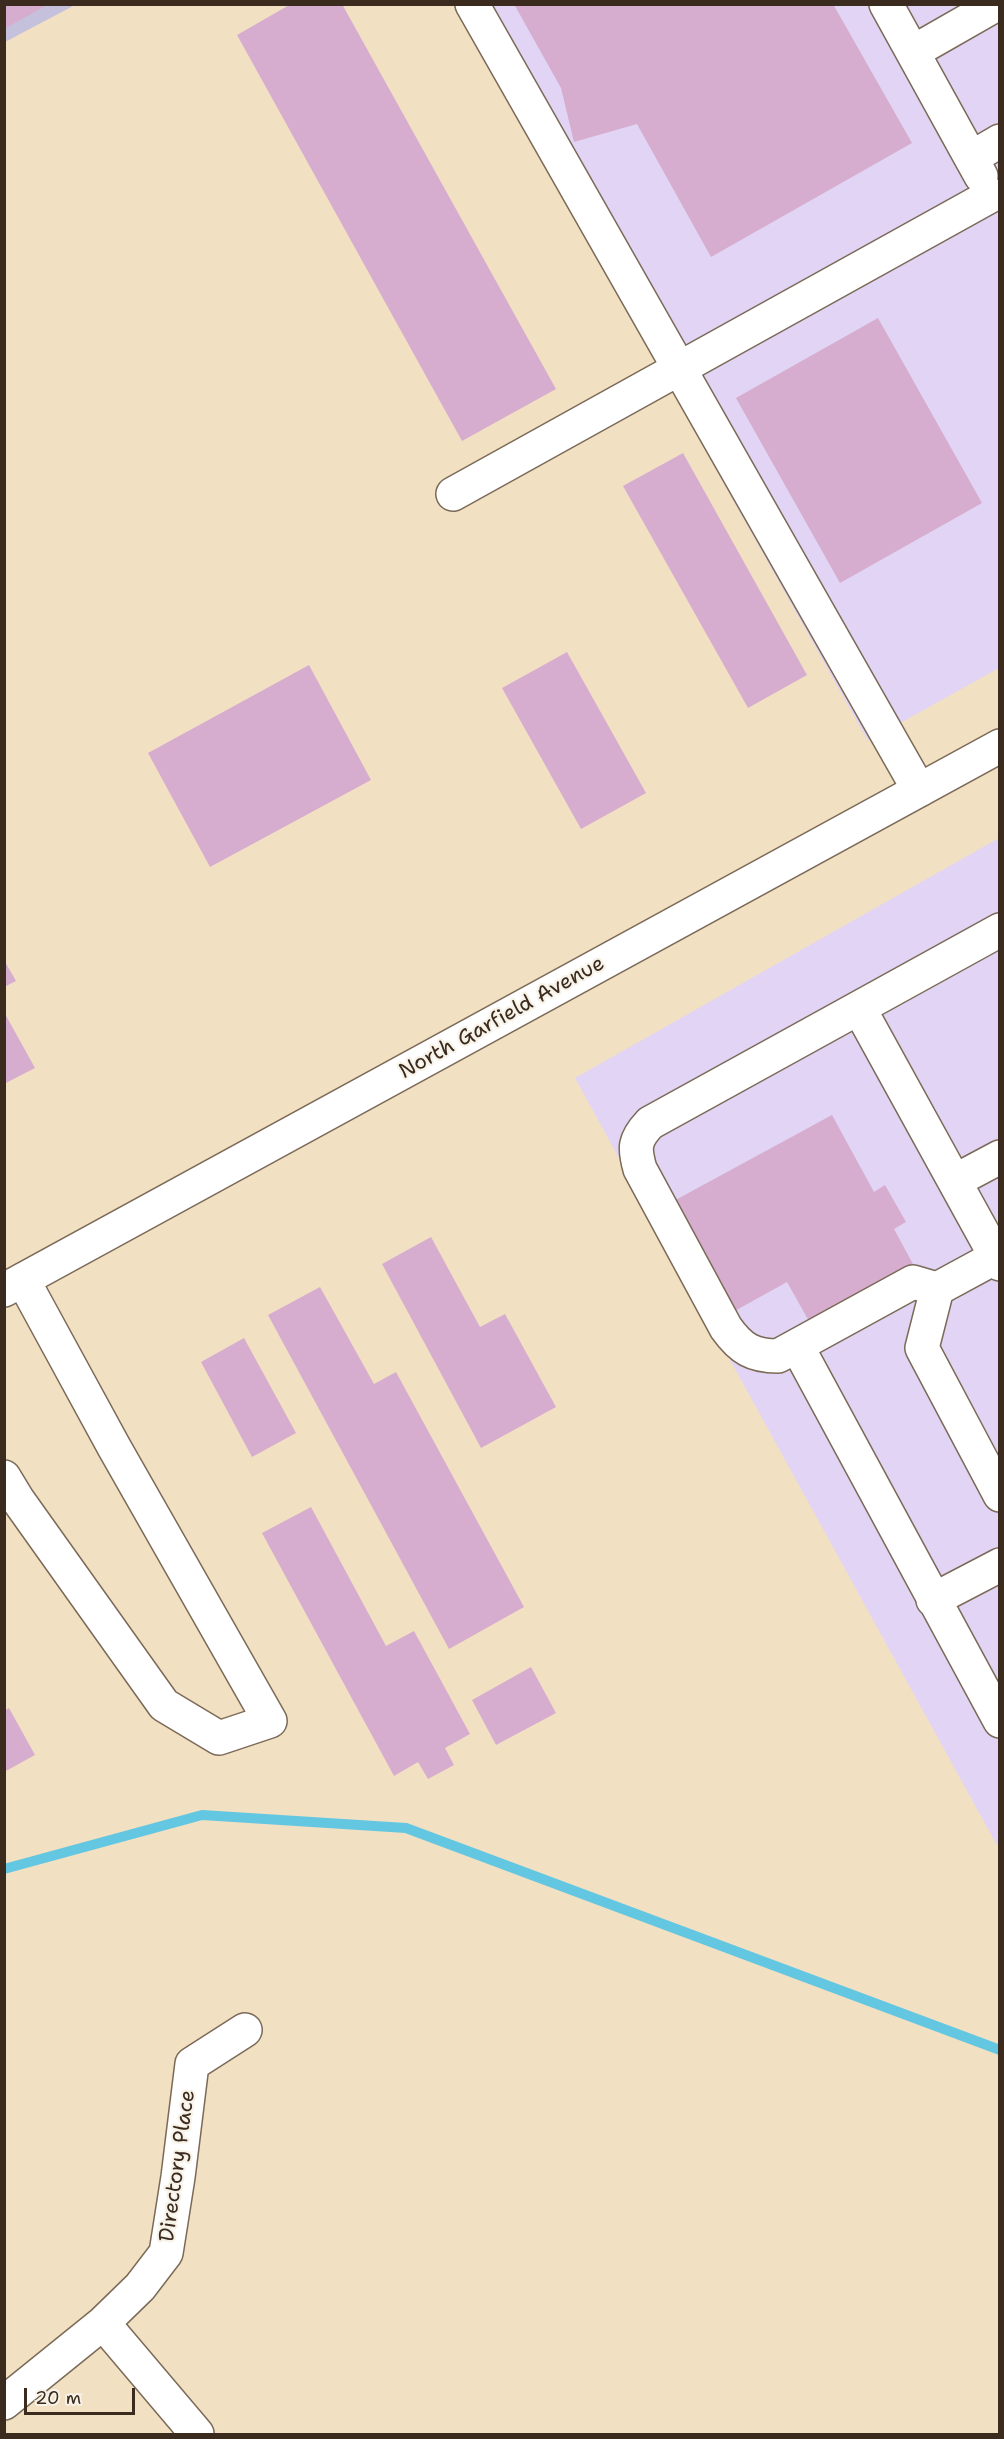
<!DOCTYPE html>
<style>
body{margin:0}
#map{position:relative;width:1004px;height:2439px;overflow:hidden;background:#f2e0c3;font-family:"Shantell Sans",sans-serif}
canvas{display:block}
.frame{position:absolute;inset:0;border:6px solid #3b2a1e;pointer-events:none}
.scale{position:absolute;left:24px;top:2388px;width:111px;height:27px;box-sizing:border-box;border:3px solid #3b2a1e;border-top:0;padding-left:8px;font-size:18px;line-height:21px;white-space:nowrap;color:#3b2a1e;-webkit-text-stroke:4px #f7f3e8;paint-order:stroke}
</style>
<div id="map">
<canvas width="1004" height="2439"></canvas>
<div class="frame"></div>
<div class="scale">20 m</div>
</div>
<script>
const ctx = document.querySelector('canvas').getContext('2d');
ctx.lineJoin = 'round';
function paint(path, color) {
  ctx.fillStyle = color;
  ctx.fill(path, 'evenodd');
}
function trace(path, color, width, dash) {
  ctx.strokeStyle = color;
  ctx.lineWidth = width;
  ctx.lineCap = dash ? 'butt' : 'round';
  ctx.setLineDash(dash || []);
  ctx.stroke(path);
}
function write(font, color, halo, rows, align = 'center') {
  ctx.font = font + ' "Shantell Sans",sans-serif';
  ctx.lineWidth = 4.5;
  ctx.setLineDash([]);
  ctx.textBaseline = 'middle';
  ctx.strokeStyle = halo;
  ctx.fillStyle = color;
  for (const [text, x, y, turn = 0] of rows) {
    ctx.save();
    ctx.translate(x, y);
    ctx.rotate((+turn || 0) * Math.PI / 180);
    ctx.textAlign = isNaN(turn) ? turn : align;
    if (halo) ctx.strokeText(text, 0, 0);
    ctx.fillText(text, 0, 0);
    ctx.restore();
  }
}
paint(new Path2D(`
 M 456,5 L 999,5 L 999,668 L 868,741 Z
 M 999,838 L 999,1849 L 575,1078 Z`), '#e1d4f4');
paint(new Path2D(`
 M 5,5 L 75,5 L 5,42 Z`), '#c5c0db');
trace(new Path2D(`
 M 4,1869 L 202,1815 L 406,1828 L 1000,2050`), '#64c7e2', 10);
paint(new Path2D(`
 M 4,4 L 49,4 L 4,29 Z
 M 291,4 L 342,4 L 556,389 L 462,441 L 237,35 Z
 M 514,4 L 833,4 L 912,143 L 711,257 L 637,124 L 574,142 L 561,88 Z
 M 878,318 L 982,503 L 840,583 L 736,398 Z
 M 683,453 L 807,675 L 748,708 L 623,486 Z
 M 567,652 L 646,793 L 581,829 L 502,688 Z
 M 309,665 L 371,780 L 210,867 L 148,753 Z
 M 4,960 L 16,981 L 4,987 Z
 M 4,1012 L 35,1068 L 4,1084 Z
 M 832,1115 L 874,1192 L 885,1185 L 906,1222 L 894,1229 L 914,1266 L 810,1323 L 787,1282 L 731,1313 L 670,1203 Z
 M 431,1237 L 480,1327 L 505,1314 L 556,1407 L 481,1448 L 382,1264 Z
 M 320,1287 L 374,1384 L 396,1372 L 524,1607 L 449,1649 L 268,1315 Z
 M 244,1338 L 296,1433 L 252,1457 L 201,1362 Z
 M 311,1507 L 386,1646 L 414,1631 L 470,1734 L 445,1748 L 454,1765 L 428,1779 L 418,1762 L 394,1776 L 262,1533 Z
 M 531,1667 L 556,1713 L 496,1745 L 472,1700 Z
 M 9,1708 L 35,1755 L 4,1772 L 4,1711 Z`), '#d6adcf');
const minor = new Path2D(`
 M 472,4 L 919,790
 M 886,4 L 971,158
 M 913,52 L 997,4
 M 981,176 L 971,158 L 1000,141
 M 453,494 L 992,195
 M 859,1008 L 1000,1264
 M 955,1181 L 1000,1157
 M 996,1257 L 937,1289 L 922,1348 L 1000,1495
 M 937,1289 L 913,1282 L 778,1356 C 753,1356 741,1349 726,1328 L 640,1169 C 634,1148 634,1140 650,1123 L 1000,930
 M 797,1346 L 1000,1721
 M 4,1477 L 18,1500 L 164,1705 L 219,1738 L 270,1721 L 114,1447 L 23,1280
 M 933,1600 L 1000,1565
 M 103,2323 L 197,2434
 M 4,2403 L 103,2323 L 140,2287 L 166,2253 L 178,2177 L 192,2064 L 245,2030`);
const highway = new Path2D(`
 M 4,1290 L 1000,746`);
trace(minor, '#7b6a58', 36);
trace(highway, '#7b6a58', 36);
trace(minor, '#fff', 33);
trace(highway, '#fff', 33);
write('21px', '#3b2a1e', '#f7f3e8', [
 ["North Garfield Avenue",502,1018,-29],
 ["Directory Place",178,2166,-82]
]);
</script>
